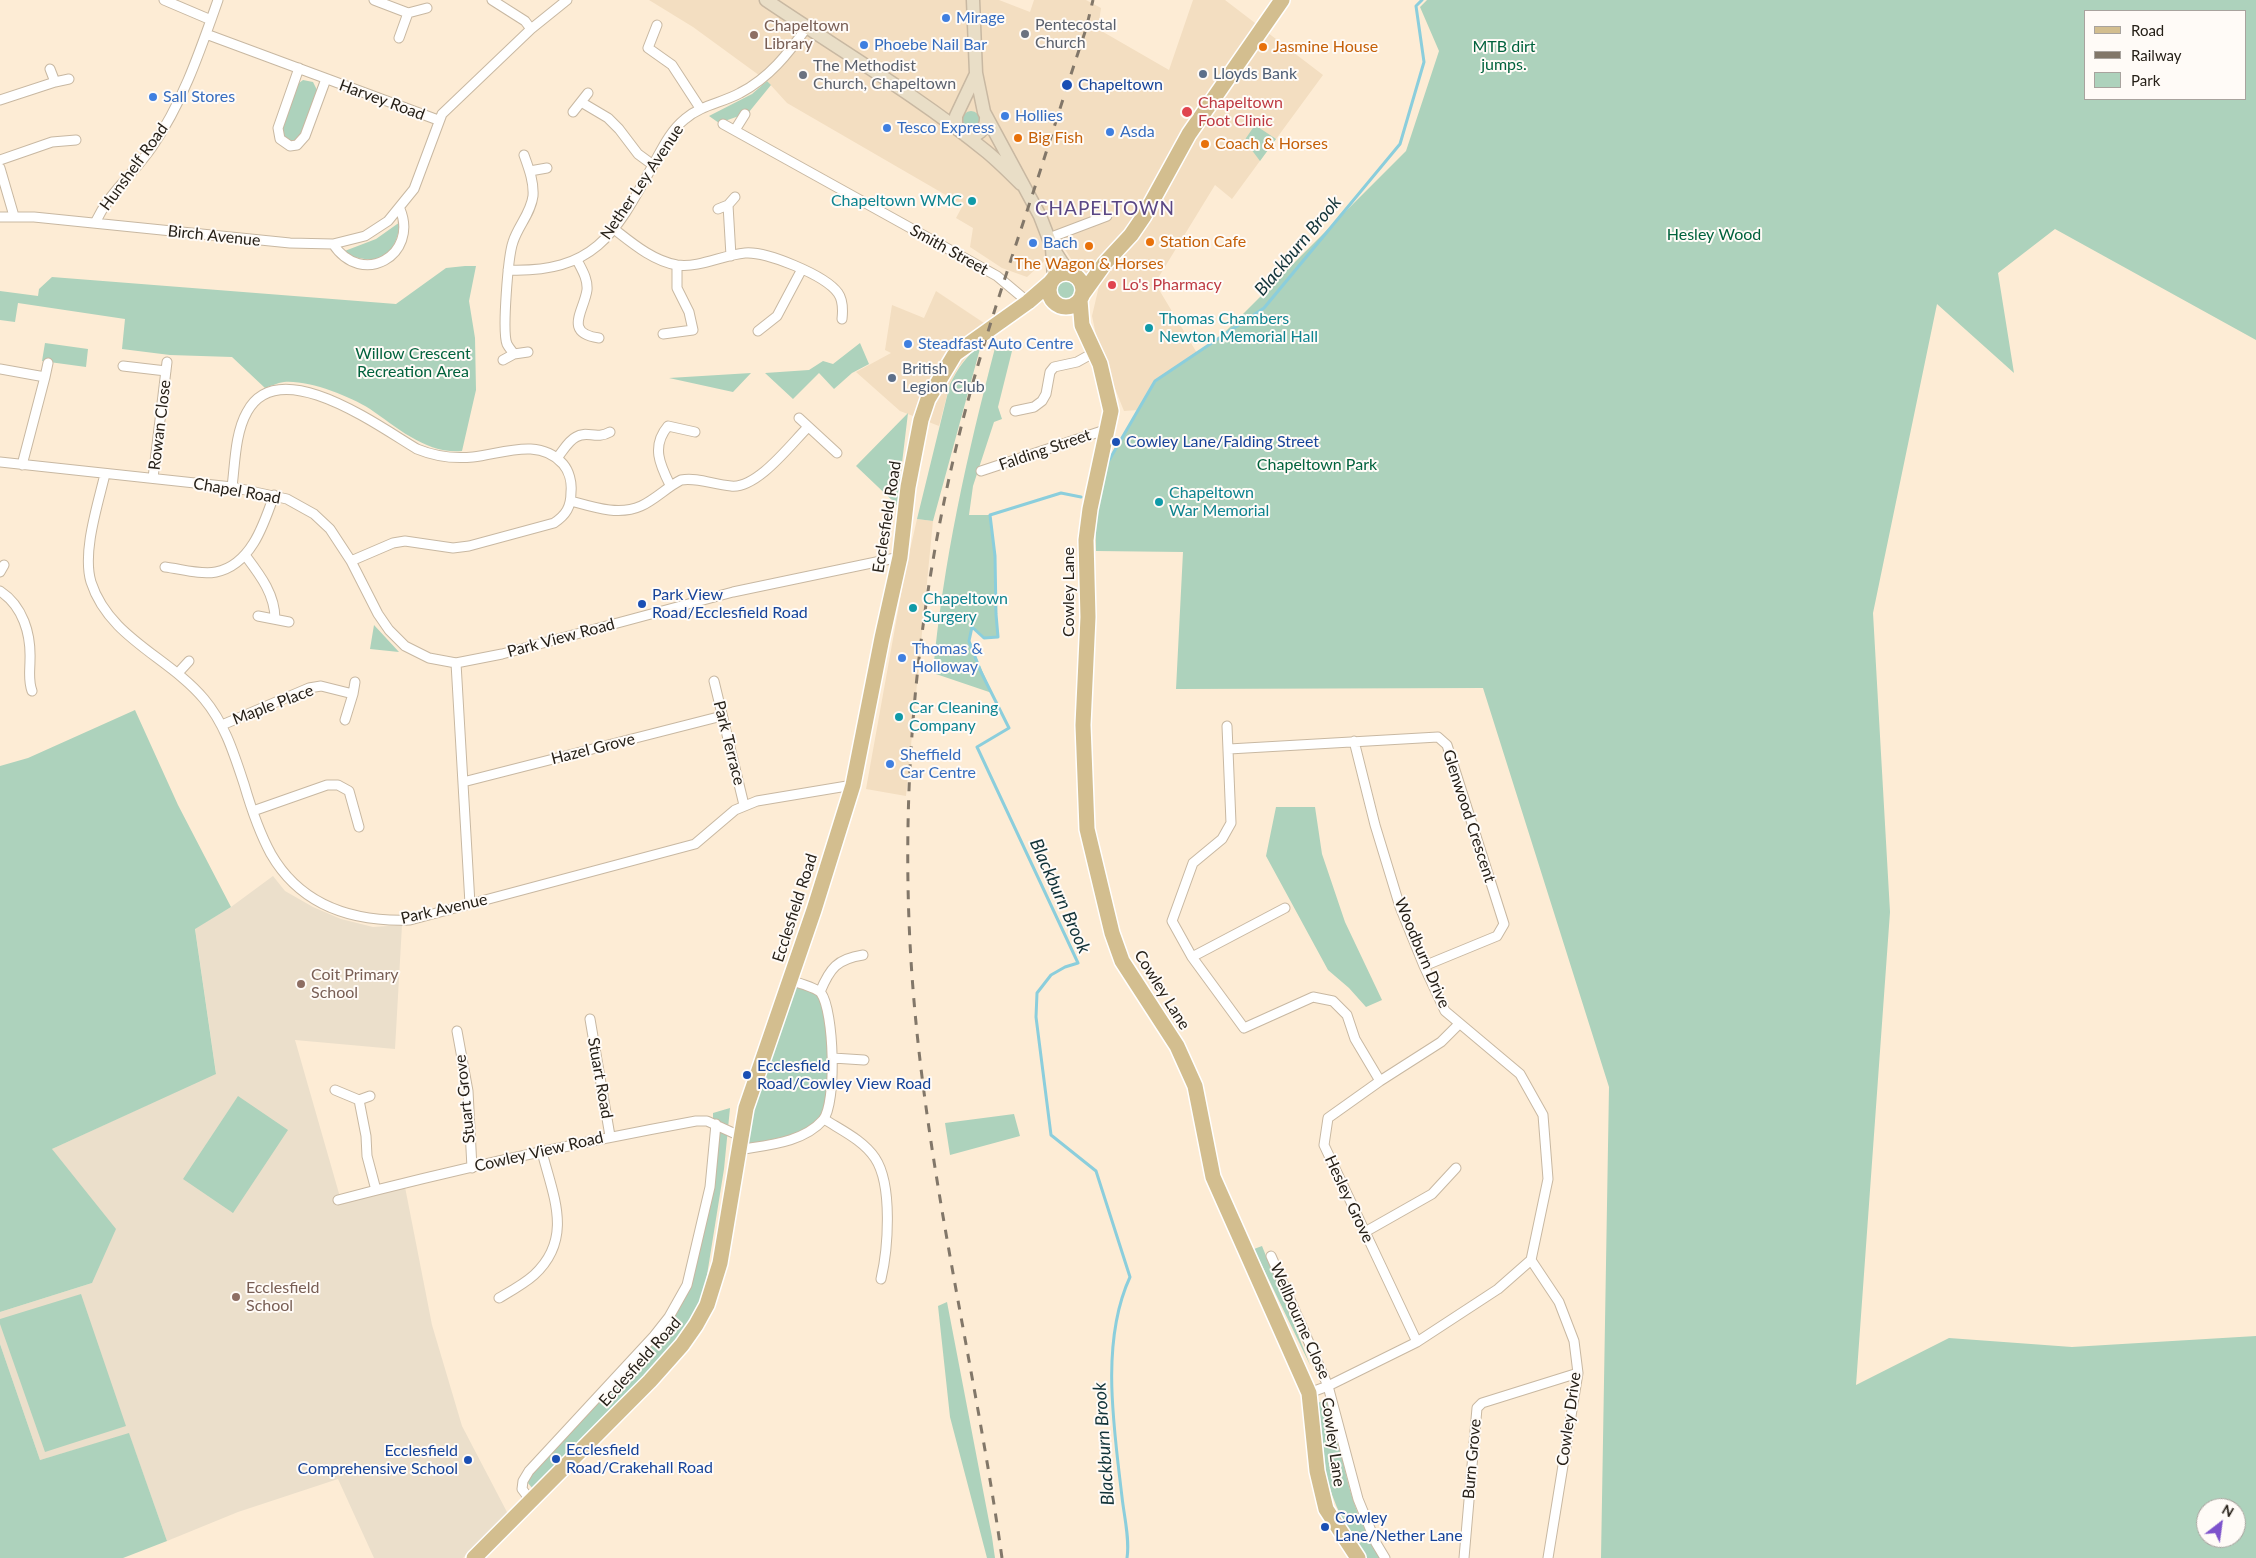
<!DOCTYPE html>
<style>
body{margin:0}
#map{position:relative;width:2256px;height:1558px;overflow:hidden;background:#fdecd5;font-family:Lato,sans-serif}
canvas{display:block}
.legend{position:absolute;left:2084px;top:10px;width:162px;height:90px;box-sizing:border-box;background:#fffbf7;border:1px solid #a8a39e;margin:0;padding:6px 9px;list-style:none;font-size:15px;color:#262018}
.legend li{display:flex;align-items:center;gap:10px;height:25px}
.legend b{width:25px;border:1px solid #a8a39e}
.north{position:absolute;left:2196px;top:1498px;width:50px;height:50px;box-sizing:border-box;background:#fffbf7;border:1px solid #a8a39e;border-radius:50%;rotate:30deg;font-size:14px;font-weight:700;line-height:20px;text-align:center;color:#262018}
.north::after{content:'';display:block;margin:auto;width:18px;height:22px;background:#7d53cc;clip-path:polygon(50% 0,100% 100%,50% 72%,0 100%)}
</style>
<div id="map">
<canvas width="2256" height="1558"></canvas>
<ul class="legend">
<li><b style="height:6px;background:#d3be8f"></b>Road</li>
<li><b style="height:6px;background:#827769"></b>Railway</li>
<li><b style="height:14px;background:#add2bc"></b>Park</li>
</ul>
<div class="north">N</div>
</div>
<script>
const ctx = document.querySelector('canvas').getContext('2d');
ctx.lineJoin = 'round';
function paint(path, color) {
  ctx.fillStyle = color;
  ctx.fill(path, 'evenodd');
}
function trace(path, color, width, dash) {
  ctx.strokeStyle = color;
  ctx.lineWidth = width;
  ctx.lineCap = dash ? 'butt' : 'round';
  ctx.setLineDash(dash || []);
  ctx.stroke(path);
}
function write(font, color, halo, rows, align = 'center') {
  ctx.font = font + ' Lato,sans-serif';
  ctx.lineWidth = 4;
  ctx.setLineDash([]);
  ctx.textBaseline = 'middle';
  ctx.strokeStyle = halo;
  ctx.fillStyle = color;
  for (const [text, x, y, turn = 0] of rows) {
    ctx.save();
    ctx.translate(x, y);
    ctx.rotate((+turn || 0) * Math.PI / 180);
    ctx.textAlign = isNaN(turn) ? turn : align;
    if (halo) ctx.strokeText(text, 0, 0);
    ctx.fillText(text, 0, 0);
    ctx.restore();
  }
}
paint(new Path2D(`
 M 649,0 L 999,0 L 1030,12 L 1034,0 L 1086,0 L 1101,8 L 1098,29 L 1169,70 L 1193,0 L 1225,0 L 1323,75 L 1232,199 L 1215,185 L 1155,283 L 1197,353 L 1156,381 L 1138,410 L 1124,411 L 1099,349 L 1092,316 L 1099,286 L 1077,268 L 1062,245 L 1027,277 L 1002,268 L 970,247 L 973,228 L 956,218 L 963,205 L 787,103 L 767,81 L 693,27 Z
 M 936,291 L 984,323 L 981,345 L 968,355 L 958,368 L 950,384 L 939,426 L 900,411 L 856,372 L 891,353 L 885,350 L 892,305 L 924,318 Z
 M 917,519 L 933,521 L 906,796 L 866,789 L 905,572 Z`), '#f3dec1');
paint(new Path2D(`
 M 273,876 L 285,891 L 313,907 L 341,919 L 373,927 L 402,925 L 395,1049 L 295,1040 L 342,1204 L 405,1187 L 432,1325 L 462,1426 L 508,1514 L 463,1558 L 374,1558 L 338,1479 L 238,1512 L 167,1541 L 129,1434 L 40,1460 L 0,1344 L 0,1312 L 92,1283 L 52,1149 L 216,1073 L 195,928 L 231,907 Z`), '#ebdfcb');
paint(new Path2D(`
 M 1427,0 L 2256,0 L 2256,340 L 2055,229 L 1998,273 L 2014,373 L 1937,304 L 1873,613 L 1890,912 L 1856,1385 L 1949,1338 L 2072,1347 L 2256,1336 L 2256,1558 L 1601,1558 L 1609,1087 L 1483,688 L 1176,689 L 1183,552 L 1096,551 L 1095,512 L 1108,462 L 1155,381 L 1217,340 L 1406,151 L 1439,51 L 1420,7 ZM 2085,11 L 2245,11 L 2245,99 L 2085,99 ZM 2206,1508 L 2236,1508 L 2236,1538 L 2206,1538 Z
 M 303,80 L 313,82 L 317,90 C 312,103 305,137 292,142 C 289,140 284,139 283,134 C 280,124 295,94 299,83 Z
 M 767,81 L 771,85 L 749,112 L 743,109 L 739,116 L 719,123 L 709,116 L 752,94 Z
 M962 120a9 9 0 1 1 18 0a9 9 0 1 1-18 0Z
 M 1255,125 L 1276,139 L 1260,161 L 1245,141 L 1246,138 Z
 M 400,222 C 396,260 374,267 342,252 L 376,239 Z
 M 465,266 L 476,266 L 469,301 L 475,338 L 476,390 L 462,451 C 426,454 398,428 370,409 C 349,396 309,380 284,382 C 277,383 271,386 265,388 L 232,357 L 170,355 L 122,349 L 125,319 L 18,303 L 15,322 L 0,320 L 0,291 L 38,296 L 39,289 L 52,277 L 396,304 L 446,268 Z
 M1056 290a10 10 0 1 1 20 0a10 10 0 1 1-20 0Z
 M 45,343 L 88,349 L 86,367 L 42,361 Z
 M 860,343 L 869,364 L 852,373 L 834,389 L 819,373 L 793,399 L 765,373 L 809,370 L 823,361 L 833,364 Z
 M 981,345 L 933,521 L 917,519 L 950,384 C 958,368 966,356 981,345 Z
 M 995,348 L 1012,351 L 998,407 L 1002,419 L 994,422 L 973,486 L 969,515 L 990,515 L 995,556 L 996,614 L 998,637 L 984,638 L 972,628 L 969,641 L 992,693 L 933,673 C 943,562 967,455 995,348 Z
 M 751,373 L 733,392 L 669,378 Z
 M 908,413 L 897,505 L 856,466 Z
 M 374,625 L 399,652 L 370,649 Z
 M 135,710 L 178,805 L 231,907 L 195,929 L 216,1074 L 52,1149 L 116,1229 L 92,1283 L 0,1312 L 0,766 L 28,758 Z
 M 1276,807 L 1315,807 L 1322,854 L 1345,922 L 1382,1000 L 1366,1007 L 1349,988 L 1328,970 L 1266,856 Z
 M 790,984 C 798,987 813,990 818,996 C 831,1013 832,1098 820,1116 C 806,1136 765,1141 743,1144 Z
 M 238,1096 L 288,1130 L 233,1213 L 183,1179 Z
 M 730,1108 L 724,1169 L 703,1300 L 691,1323 L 673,1347 L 533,1489 L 528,1483 L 531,1474 L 654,1343 L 691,1287 L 713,1186 L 713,1113 Z
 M 1014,1114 L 1020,1136 L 950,1155 L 945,1123 Z
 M 1262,1246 L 1311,1367 L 1254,1249 Z
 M 81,1294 L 126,1426 L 45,1452 L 0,1324 L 0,1319 Z
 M 947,1302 L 992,1537 L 995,1558 L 987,1558 L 950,1417 L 938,1306 Z
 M 0,1344 L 40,1460 L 129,1433 L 167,1541 L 123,1558 L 0,1558 Z
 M 1331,1397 C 1341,1448 1348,1519 1385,1558 L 1367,1558 C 1348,1532 1332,1504 1326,1472 C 1323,1449 1322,1426 1318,1403 Z`), '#add2bc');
trace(new Path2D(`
 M 1108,462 L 1155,381 L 1264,308 L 1400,144 L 1424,62 L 1416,6 L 1422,0
 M 1081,497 L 1061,493 L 990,515 L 995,556 L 996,614 L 998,637 L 984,638 L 972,627 L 969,641 L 981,672 L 1009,728 L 977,747 L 1078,963 L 1065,967 L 1051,975 L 1037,993 L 1036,1017 L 1051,1135 L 1096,1171 L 1130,1277 C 1100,1342 1114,1428 1122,1497 C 1124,1516 1130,1539 1127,1558`), '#8bcedc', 3);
const street = new Path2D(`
 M 164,0 L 211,20
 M 374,0 L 408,13
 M 492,0 L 525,21 L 531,29
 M 657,25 L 648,48 L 672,65 L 700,108
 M 206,34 L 438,120
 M 399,38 L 408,13 L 427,8
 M 299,68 L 278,128 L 280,139 L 290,146 L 297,145 L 305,136 L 326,79
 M 50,69 L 55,82
 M 0,100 L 55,82 L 69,79
 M 581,102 L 608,118 L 619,129 L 638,154 L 653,165
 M 573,112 L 588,93
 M 723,124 L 997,276 L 1028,302
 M 735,130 L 745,114
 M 0,160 L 52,142 L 76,140
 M 0,168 L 14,216
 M 530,171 L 547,168
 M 728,205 L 731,256
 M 718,209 L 728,205 L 735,197
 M 0,217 L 34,217 L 290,243 L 333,244 L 365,236 L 388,221 L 414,189 L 442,114 L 531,29 L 567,0
 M 95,223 C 110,191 133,175 152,147 C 183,102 200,51 218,0
 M 614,229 C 632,243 653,261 677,265 C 700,268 722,255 745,253 C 766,251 825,275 838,293 C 843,300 843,310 842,319
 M 1049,238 L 1107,216
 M 333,244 C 362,288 419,255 400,209
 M 577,260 C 582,270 588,279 587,290 C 584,311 563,333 599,338
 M 508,270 C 595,273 615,234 653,165 C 662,149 670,131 685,119 C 701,105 722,103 740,93 C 769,78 788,54 807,27
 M 758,331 L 777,316 L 802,269
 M 663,334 L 693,330 L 689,312 L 677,288 L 677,265
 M 514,354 C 512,351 509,348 507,344 C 502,332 508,256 513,242 C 518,226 531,213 533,196 C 534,182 529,169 524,155
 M 503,360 L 514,354 L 528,352
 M 123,366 L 166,371
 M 0,369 L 45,377 L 22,465
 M 45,377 L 48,363
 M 1015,411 L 1034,407 L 1042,401 L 1046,394 L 1050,372 L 1054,367 L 1077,362 L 1095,352
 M 799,418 L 837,453
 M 557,458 C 563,451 568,441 576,437 C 587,430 596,440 610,432
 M 0,462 L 232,487 L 287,499 L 314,514 L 330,529 L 351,561 L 378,614 L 389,630 L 405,646 L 429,658 L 456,663 L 502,654 L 733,592 L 900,557
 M 981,471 L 1108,429
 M 105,474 C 98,504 82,552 91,582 C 109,638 169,657 204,699 C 225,724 234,754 244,784 C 251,808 259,832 271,854 C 301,906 353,922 410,920 L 695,844 L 735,810 L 757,801 L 853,785
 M 153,478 L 167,362
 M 670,485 C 660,465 651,446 668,426 L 695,432
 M 232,487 C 235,464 235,433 247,412 C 279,352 381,428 417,449 C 434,456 453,459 473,457 C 502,454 539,437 563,464 C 569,471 572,482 571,492 C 571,507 566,515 554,523 L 469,546 L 453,548 L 405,541 L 393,543 L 351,561
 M 571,501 C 593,507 619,516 641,506 C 656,499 667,487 681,480 C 698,477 714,485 731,486 C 757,489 790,445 808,427
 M 245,555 C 260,575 275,594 275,619
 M 165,567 C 181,569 200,575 216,572 C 251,565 264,524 274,495
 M 0,572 L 4,565
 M 0,591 C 23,606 31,634 30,660 C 30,671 28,680 32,691
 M 258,616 L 289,622
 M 456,663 L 470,904
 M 178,673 L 189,661
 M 714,681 L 744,805
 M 345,720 L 353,694
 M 222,725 L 309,688 L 321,686 L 353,694 L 355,682
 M 1227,726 L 1231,823 L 1222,839 L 1193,863 L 1172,921 L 1192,957 L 1244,1028 L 1313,997 L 1333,1001 L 1347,1015 L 1355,1039 L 1380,1081
 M 1229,749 L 1438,737 L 1447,745 L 1504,924 L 1497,936 L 1424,966
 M 463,782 L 722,716
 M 253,811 L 327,785 L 338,785 L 349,791 L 359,827
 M 1192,957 L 1285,908
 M 820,992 C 830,968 837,959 863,955
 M 590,1019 L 610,1136
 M 457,1031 L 468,1091 L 472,1168
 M 833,1058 L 864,1060
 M 335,1090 L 359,1100
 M 370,1096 L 359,1100 L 366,1136 L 367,1156 L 376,1190
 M 824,1119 C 841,1130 863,1140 875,1158 C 893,1185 888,1249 881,1279
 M 738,1150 C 766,1145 803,1143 823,1120 C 837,1103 834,1011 821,993 C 815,987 798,983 789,980
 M 338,1200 C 456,1169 576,1143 696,1121 L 707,1121 L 740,1136
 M 1365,1232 L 1432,1194 L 1456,1168
 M 1271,1256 L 1328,1386 L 1358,1499 L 1376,1543 L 1385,1558
 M 1531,1260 L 1559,1302 L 1574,1341 L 1578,1373 L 1548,1558
 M 499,1298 C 511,1291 524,1284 534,1275 C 574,1238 553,1196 542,1152
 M 1417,1342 L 1324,1145 L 1328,1118 L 1380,1081 L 1441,1042 L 1459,1024
 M 1309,1393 L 1328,1386 L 1417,1342 L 1498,1289 L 1531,1260 L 1548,1179 L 1543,1115 L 1520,1074 L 1445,1011 L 1424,966 L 1400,907 L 1375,825 L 1354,741
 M 531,1501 L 522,1489 L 523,1481 L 529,1471 L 654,1336 L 669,1317 L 687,1285 L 710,1187 L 716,1124
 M 1464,1558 L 1477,1408 L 1482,1403 L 1578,1373`);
const secondary = new Path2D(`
 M 766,0 C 840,50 918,96 987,152 C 999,162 1010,173 1021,184
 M 973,0 L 976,73 L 984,112 L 1040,216 L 1052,247 L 1069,273
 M 960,131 L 956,124 L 956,116 L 975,76
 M 964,134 C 977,138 987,130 986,116
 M 1052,248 L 1054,278`);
const primary = new Path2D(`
 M1049 290a17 17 0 1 1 34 0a17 17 0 1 1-34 0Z
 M 1082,295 L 1105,263 L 1131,235 L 1144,216 L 1189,134 L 1282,0
 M 1080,300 L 1082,325 L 1100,364 L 1111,411 L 1090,509 L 1086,540 L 1088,617 L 1083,725 L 1087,829 L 1112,933 L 1122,961 L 1177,1046 L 1195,1086 L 1213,1177 L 1309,1393 L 1317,1471 L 1326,1509 L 1358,1558
 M 474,1558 L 650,1381 L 682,1345 L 696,1325 L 707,1305 L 720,1263 L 746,1108 L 814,910 L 853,785 L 882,638 L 900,557 L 908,487 L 921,420 L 928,399 L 955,354 L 1028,302 L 1051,282`);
trace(street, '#c8b8a2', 11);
trace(secondary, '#c8b8a2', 15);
trace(primary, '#fff', 18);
trace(street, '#fff', 9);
trace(secondary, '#e9dec7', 12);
trace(primary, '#d3be8f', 15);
trace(new Path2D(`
 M 1002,1558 C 976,1372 930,1188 914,1001 C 898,816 913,628 956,448 C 975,367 1002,287 1028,208 C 1048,148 1066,88 1086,29 L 1093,0`), '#827769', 3, [9, 9]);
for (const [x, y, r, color] of [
 [946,18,5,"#3f7fe0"],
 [1025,34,5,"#6b7280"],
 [754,35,5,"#8d6e63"],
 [864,45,5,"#3f7fe0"],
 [1263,47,5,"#e8710a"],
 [1203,74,5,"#5c6f8a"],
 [803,75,5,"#6b7280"],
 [1067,85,6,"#1a4fb4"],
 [153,97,5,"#3f7fe0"],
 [1187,112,6,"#e0444e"],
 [1005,116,5,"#3f7fe0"],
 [887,128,5,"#3f7fe0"],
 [1110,132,5,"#3f7fe0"],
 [1018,138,5,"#e8710a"],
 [1205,144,5,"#e8710a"],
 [972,201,5,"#0f9aa8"],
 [1150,242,5,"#e8710a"],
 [1033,243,5,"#3f7fe0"],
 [1089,246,5,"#e8710a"],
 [1112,285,5,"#e0444e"],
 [1149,328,5,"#0f9aa8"],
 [908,344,5,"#3f7fe0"],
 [892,378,5,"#5c6f8a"],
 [1116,442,5,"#1a4fb4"],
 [1159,502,5,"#0f9aa8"],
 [642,604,5,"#1a4fb4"],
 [913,608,5,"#0f9aa8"],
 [902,658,5,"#3f7fe0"],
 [899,717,5,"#0f9aa8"],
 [890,764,5,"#3f7fe0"],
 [301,984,5,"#8d6e63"],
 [747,1075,5,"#1a4fb4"],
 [236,1297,5,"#8d6e63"],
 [556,1459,5,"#1a4fb4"],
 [468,1460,5,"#1a4fb4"],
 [1325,1527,5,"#1a4fb4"]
]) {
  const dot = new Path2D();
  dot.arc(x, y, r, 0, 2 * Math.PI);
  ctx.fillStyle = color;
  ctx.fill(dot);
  trace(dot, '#fffbf7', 2);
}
write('16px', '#366cbe', '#fffbf7', [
 ["Mirage",956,18],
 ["Phoebe Nail Bar",874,45],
 ["Sall Stores",163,97],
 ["Hollies",1015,116],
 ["Tesco Express",897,128],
 ["Asda",1120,132],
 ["Bach",1043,243],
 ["Steadfast Auto Centre",918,344],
 ["Thomas &",912,649],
 ["Holloway",912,667],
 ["Sheffield",900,755],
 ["Car Centre",900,773]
], 'left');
write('16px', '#5b616d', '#fffbf7', [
 ["Pentecostal",1035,25],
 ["Church",1035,43],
 ["The Methodist",813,66],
 ["Church, Chapeltown",813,84]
], 'left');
write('16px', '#785e54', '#fffbf7', [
 ["Chapeltown",764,26],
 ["Library",764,44],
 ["Coit Primary",311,975],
 ["School",311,993],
 ["Ecclesfield",246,1288],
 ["School",246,1306]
], 'left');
write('16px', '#c56008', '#fffbf7', [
 ["Jasmine House",1273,47],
 ["Big Fish",1028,138],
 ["Coach & Horses",1215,144],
 ["Station Cafe",1160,242],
 ["The Wagon & Horses",1089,264,"center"]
], 'left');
write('16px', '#01623d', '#fffbf7', [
 ["MTB dirt",1504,47],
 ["jumps.",1504,65],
 ["Hesley Wood",1714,235],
 ["Willow Crescent",413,354],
 ["Recreation Area",413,372],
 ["Chapeltown Park",1317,465]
]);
write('16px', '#4e5e75', '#fffbf7', [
 ["Lloyds Bank",1213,74],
 ["British",902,369],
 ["Legion Club",902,387]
], 'left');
write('16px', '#164399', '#fffbf7', [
 ["Chapeltown",1078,85],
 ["Cowley Lane/Falding Street",1126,442],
 ["Park View",652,595],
 ["Road/Ecclesfield Road",652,613],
 ["Ecclesfield",757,1066],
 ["Road/Cowley View Road",757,1084],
 ["Ecclesfield",566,1450],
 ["Road/Crakehall Road",566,1468],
 ["Ecclesfield",458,1451,"right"],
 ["Comprehensive School",458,1469,"right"],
 ["Cowley",1335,1518],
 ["Lane/Nether Lane",1335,1536]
], 'left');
write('16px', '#262018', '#fffbf7', [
 ["Harvey Road",382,100,20],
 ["Hunshelf Road",134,167,-54],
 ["Nether Ley Avenue",642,182,-56],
 ["Birch Avenue",214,236,6],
 ["Smith Street",949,250,29],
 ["Rowan Close",160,425,-83],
 ["Falding Street",1045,450,-19],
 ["Chapel Road",237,491,10],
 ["Ecclesfield Road",887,517,-81],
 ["Cowley Lane",1069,592,-90],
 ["Park View Road",561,638,-15],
 ["Maple Place",273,705,-21],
 ["Park Terrace",729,743,76],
 ["Hazel Grove",593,749,-14],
 ["Glenwood Crescent",1469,816,72],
 ["Ecclesfield Road",795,908,-72],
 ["Park Avenue",444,909,-13],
 ["Woodburn Drive",1422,953,67],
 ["Cowley Lane",1162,990,58],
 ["Stuart Road",600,1078,80],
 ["Stuart Grove",465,1099,-96],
 ["Cowley View Road",539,1152,-13],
 ["Hesley Grove",1349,1199,65],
 ["Wellbourne Close",1300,1321,66],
 ["Ecclesfield Road",640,1362,-48],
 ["Cowley Drive",1569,1419,-82],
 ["Cowley Lane",1333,1442,82],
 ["Burn Grove",1472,1459,-85]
]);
write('16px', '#be3a42', '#fffbf7', [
 ["Chapeltown",1198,103],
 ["Foot Clinic",1198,121],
 ["Lo's Pharmacy",1122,285]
], 'left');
write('16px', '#0d838f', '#fffbf7', [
 ["Chapeltown WMC",962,201,"right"],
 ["Thomas Chambers",1159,319],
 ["Newton Memorial Hall",1159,337],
 ["Chapeltown",1169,493],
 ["War Memorial",1169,511],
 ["Chapeltown",923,599],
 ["Surgery",923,617],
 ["Car Cleaning",909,708],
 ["Company",909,726]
], 'left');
write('italic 18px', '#123339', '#fffbf7', [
 ["Blackburn Brook",1298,246,-50],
 ["Blackburn Brook",1060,896,66],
 ["Blackburn Brook",1104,1444,-94]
]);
ctx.letterSpacing = '1px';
write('19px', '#5a4785', '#fffbf7', [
 ["CHAPELTOWN",1105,209]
]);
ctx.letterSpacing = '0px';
</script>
